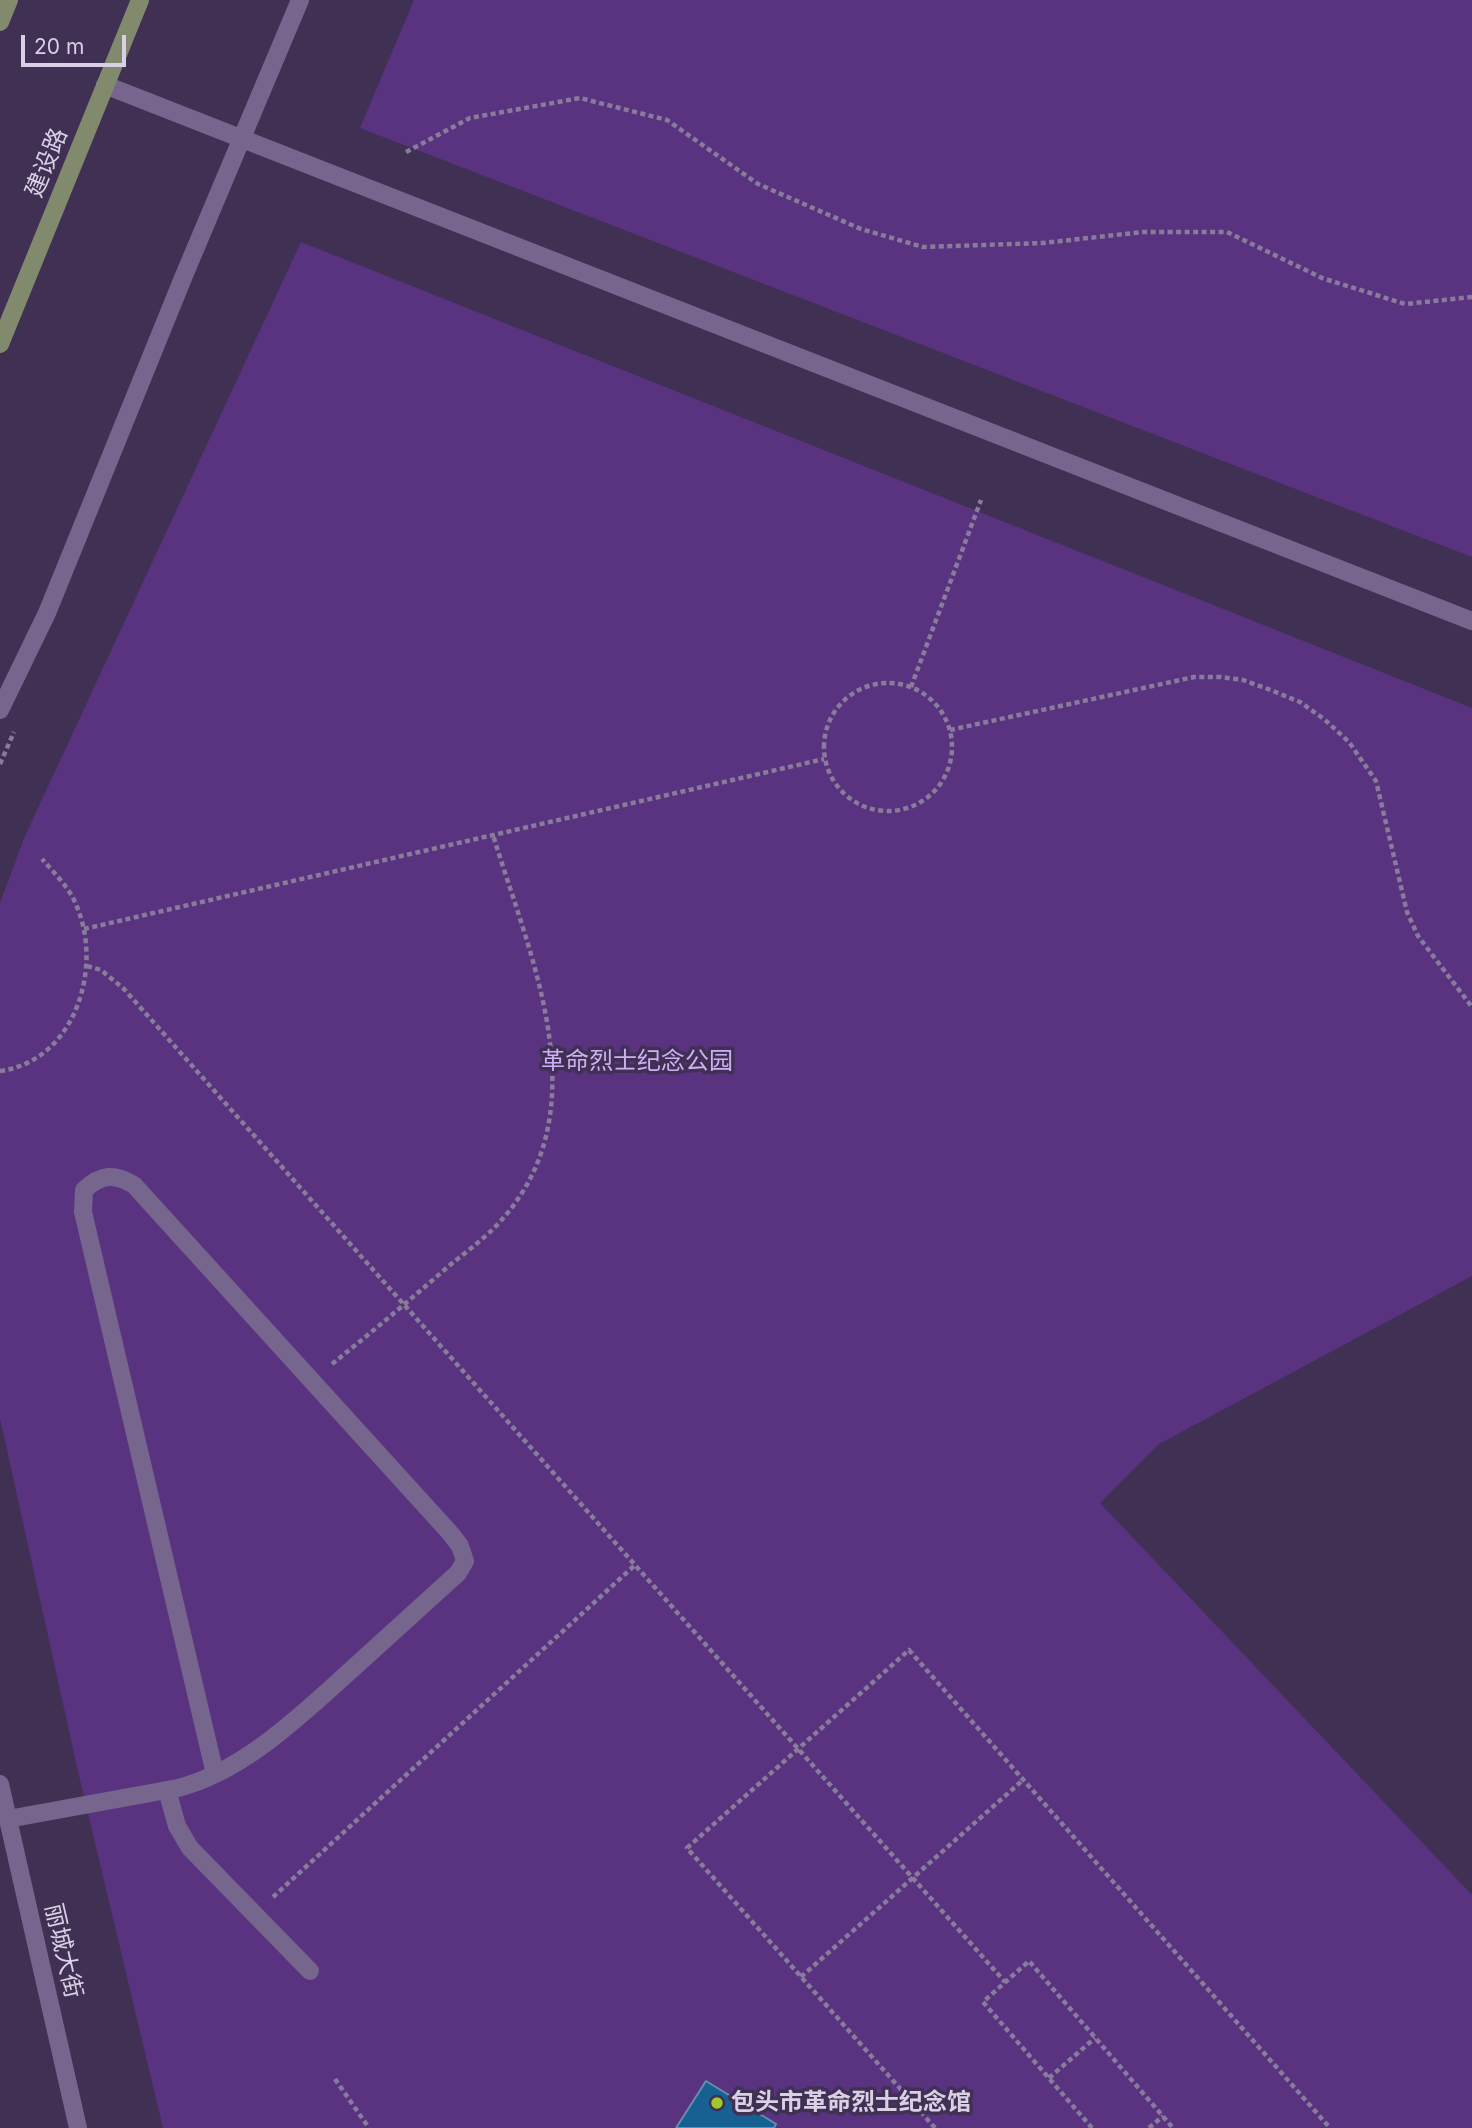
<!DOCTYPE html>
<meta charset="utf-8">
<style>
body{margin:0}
#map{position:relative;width:1472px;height:2128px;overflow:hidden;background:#403054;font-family:Inter,sans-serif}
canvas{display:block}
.scale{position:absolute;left:21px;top:35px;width:105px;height:32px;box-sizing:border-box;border:4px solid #d9d0e6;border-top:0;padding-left:9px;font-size:21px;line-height:24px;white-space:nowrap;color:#d9d0e6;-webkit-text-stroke:5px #403054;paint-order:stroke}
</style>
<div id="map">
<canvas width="1472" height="2128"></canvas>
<div class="scale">20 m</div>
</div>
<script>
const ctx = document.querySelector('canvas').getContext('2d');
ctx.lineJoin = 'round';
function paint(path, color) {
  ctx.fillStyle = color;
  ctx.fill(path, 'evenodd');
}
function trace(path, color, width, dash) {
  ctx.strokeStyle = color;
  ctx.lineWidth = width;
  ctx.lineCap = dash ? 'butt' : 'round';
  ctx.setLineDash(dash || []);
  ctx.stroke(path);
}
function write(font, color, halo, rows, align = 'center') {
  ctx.font = font + ' Inter,"Noto Sans SC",sans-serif';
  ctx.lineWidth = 7;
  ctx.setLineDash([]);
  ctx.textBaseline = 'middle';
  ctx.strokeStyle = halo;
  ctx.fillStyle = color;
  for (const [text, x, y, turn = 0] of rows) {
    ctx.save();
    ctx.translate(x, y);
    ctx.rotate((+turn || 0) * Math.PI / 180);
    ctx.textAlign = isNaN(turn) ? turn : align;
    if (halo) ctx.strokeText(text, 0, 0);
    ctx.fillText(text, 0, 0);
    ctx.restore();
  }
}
paint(new Path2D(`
 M 414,0 L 1472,0 L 1472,557 L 360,128 Z
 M 301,242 L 1472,708 L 1472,1276 L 1159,1444 L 1100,1503 L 1472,1895 L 1472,2128 L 163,2128 L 77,1767 L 0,1418 L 0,903 L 25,836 Z`), '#593380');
const building = new Path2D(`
 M 706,2081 L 776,2124 L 774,2128 L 676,2128 Z`);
paint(building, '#176092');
trace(building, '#678dad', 2);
trace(new Path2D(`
 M 406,152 L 470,118 L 580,98 L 667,120 L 758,184 L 861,229 L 923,247 L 1043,243 L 1143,232 L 1227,232 L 1322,278 L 1405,304 L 1472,297
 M824 747a64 64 0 1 1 128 0a64 64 0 1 1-128 0Z
 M 911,687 L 981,500
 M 950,730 L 1194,677 L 1221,677 L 1243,680 L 1268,689 L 1300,702 L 1324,719 L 1349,742 L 1376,781 L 1407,912 L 1418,936 L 1472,1007
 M 0,764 L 14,732
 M 84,929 L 824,759
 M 87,966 L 101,970 L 124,989 L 1005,1982
 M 0,1071 C 75,1061 103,968 77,907 C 70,888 55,874 42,859
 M 332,1364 C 372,1332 411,1299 450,1265 C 465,1253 481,1241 495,1227 C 604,1115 531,960 493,835
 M 273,1897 L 635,1565
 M 801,1977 L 1023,1780
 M 1049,2078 L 1095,2038
 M 335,2079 L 369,2128
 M 935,2128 L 687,1848 L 909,1650 L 1330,2128
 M 1092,2128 L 983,2002 L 1029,1961 L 1173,2128
 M 1149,2128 L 1163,2116`), '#897c9a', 4.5, [5, 3.5]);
trace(new Path2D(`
 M 167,1790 L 177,1826 L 190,1848 L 310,1971
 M 8,1819 L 178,1788 C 244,1771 301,1715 350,1671 C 386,1638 422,1606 458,1573 L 465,1561 L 460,1546 L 451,1534 L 134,1185 C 115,1173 101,1174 84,1190 L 83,1212 L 215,1774`), '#76658d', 18);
trace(new Path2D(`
 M 105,85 L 1472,621
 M 0,710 L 47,613 L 183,278 L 300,0
 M 0,1784 L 78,2128`), '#76658d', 18);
trace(new Path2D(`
 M 0,22 L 9,0
 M 0,344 L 140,0`), '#828a6e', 18);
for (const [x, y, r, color] of [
 [717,2103,7,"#9fca2d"]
]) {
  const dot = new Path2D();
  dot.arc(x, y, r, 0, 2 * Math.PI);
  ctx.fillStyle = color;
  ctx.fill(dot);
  trace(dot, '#403054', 2.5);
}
write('24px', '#d9d0e6', '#403054', [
 ["建设路",47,163,-68],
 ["丽城大街",63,1951,77]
]);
write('24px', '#cdb0f3', '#403054', [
 ["革命烈士纪念公园",637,1062]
]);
write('bold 24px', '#d9d0e6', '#403054', [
 ["包头市革命烈士纪念馆",731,2103]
], 'left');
</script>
